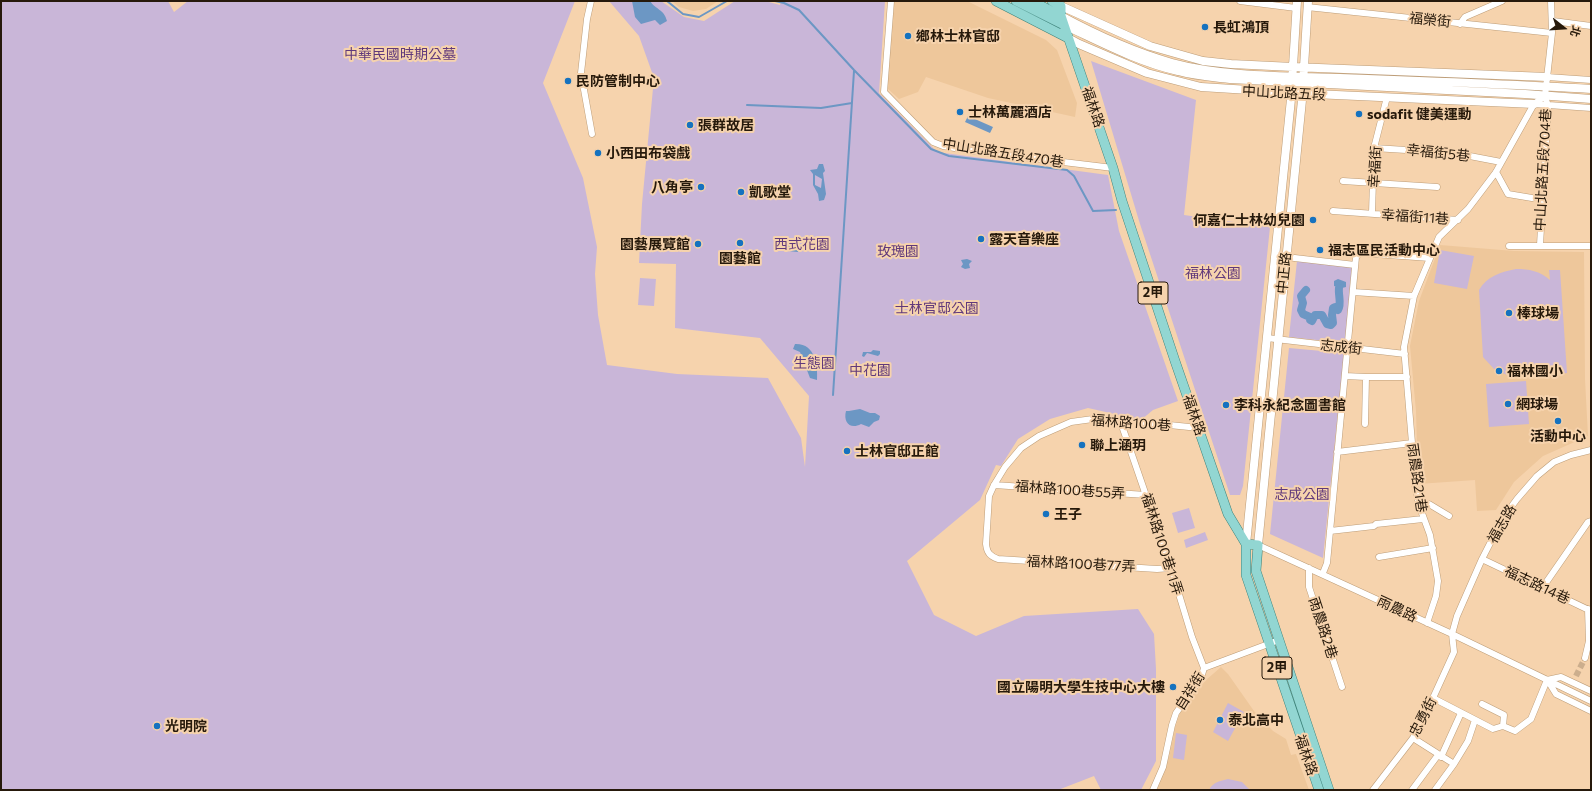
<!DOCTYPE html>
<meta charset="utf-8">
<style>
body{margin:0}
#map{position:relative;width:1592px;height:791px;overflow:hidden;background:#f6d3ad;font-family:Commissioner,"Noto Sans TC",sans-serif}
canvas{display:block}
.frame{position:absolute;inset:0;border:2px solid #26190b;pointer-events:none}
.north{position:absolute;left:1544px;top:8px;width:40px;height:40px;-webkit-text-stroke:3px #f6d3ad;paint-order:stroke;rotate:107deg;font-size:11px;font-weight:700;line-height:16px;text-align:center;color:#26190b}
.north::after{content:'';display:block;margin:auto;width:14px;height:18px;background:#26190b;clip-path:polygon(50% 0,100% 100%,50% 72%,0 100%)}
</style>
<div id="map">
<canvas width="1592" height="791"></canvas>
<div class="frame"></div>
<div class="north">北</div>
</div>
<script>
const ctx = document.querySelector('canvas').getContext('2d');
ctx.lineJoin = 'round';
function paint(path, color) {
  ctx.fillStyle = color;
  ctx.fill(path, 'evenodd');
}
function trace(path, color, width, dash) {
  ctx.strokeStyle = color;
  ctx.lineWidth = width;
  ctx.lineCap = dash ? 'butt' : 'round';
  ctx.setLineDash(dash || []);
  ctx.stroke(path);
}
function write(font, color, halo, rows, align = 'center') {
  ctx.font = font + ' Commissioner,"Noto Sans TC",sans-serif';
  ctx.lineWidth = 4;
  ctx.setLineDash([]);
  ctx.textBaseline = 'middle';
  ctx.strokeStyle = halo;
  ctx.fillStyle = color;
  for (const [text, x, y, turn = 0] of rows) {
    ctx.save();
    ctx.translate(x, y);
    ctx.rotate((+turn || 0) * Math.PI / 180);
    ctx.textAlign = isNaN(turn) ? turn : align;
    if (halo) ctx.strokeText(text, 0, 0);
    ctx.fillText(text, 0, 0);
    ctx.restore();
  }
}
paint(new Path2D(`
 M 672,1 L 718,1 L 706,9 L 693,11 L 679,7 Z
 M 894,1 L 967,1 L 1046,40 L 1057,50 L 1077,103 L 1075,117 L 988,98 L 926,77 L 918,92 L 899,99 L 887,88 Z
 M 1440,245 L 1514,251 L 1584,252 L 1585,379 L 1588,436 L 1543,456 L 1514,482 L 1496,510 L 1477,511 L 1475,480 L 1418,484 L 1416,411 L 1410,346 L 1419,301 Z
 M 1221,667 L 1228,674 L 1254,711 L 1273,731 L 1286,739 L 1291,755 L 1296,754 L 1309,790 L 1157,790 L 1169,757 L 1175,728 L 1181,710 L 1206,680 Z`), '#eec79b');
paint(new Path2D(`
 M 1,1 L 168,1 L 174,12 L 188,1 L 575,1 L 543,83 L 583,178 L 597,247 L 595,274 L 598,315 L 607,365 L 677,374 L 768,378 L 801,438 L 805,467 L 809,396 L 760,338 L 675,328 L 676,264 L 639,263 L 642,204 L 654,78 L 639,36 L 609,1 L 661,1 L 684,17 L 704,21 L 735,1 L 765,1 L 780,5 L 781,1 L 885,1 L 879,93 L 937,152 L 1108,175 L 1119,231 L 1178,401 L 1153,410 L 1141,420 L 1088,408 L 1050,419 L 1018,439 L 1001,466 L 996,465 L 980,500 L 907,561 L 934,615 L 976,636 L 1024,616 L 1138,609 L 1154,634 L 1156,669 L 1156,761 L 1141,790 L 1101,790 L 1094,776 L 1058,790 L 1,790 Z
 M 1091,61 L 1196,100 L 1184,215 L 1270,227 L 1243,486 L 1240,495 L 1230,495 L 1140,224 Z
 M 1440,250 L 1474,256 L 1467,289 L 1434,283 Z
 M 1297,261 L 1352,267 L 1345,343 L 1289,337 Z
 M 1516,269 C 1529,269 1540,271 1550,280 L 1549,270 L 1560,270 L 1567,373 L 1559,374 L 1557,362 L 1545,372 L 1532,376 L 1525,377 L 1507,375 L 1494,369 L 1483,357 L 1479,290 C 1487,276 1501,272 1516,269 Z
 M 640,278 L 656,279 L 654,306 L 638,305 Z
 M 1289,348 L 1344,353 L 1323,558 L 1270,534 Z
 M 1526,381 L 1529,424 L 1489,427 L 1486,384 Z
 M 1189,508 L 1195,528 L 1178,533 L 1172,513 Z
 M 1205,532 L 1208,540 L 1186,548 L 1184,540 Z
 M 1228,703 L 1244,712 L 1228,741 L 1213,732 Z
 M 1176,733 L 1187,735 L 1184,760 L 1173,758 Z
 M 1228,779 L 1242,782 L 1250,790 L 1209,790 C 1213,782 1220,781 1228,779 Z`), '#c9b6d8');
paint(new Path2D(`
 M 632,1 L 650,1 C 656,10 664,9 667,21 L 660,25 L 655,20 L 641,24 L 635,17 Z
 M 968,116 L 993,127 L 990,133 L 965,122 Z
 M 819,164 L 823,164 L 825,171 L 823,173 L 826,194 L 824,200 L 819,201 L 818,194 L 813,185 L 813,174 L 810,170 L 817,169 ZM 815,175 L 822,179 L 821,188 L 815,185 Z
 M 789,242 L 799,243 L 800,248 L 798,252 L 788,251 L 786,246 Z
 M 967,259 L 972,261 L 969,264 L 970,268 L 965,269 L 961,267 L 963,264 L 961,260 Z
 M 1338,279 L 1346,282 L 1346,287 L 1342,288 L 1334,286 L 1334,281 Z
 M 795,344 C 815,343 818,365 817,380 L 810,378 L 800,352 L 793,349 Z
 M 873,350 L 880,351 L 880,354 L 878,356 L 867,353 L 864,357 L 862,356 L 863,352 L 871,352 Z
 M 860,409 L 870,413 L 875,413 L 880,416 L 879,420 L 874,422 L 869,427 L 861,424 C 850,430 843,422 846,411 L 849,411 Z`), '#6c97c4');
trace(new Path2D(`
 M 667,1 L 683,14 L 699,17 L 727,1
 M 775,1 L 784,3 L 799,10 L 854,70 L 931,149 L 949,156 L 1067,170 L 1074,176 L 1093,211 L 1116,210
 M 747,105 L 821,108 L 852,103
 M 833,395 L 854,71`), '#6c97c4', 2);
trace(new Path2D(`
 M 1306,290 L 1301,296 L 1303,303 L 1301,310 L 1303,314 L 1310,317 L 1310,320 L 1312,321 L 1315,315 L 1322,315 L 1327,324 L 1331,325 L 1333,323 L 1332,315 L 1333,308 L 1335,307 L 1338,310 C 1342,304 1338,295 1339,288`), '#6c97c4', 8);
trace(new Path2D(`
 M 1576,676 L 1585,658`), '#ccae8d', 6, [6, 3]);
const minor = new Path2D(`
 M 591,1 L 587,19 L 581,73 L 592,134
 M 891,1 L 884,92 L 933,142 L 943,146 L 972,151 L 1113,168
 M 1240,1 L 1296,8
 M 1307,7 L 1552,33
 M 1553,21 L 1591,26
 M 1460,24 L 1465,17 L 1502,1
 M 1547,77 L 1591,80
 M 1534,104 L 1591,108
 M 1374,148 L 1454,153 L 1501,162
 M 1496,172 L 1508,194 L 1532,198
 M 1343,181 L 1437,187
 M 1333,211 L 1458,220
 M 1372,213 L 1374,148 L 1387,97
 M 1540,245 L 1548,106 L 1545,96 L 1552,33 L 1551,1
 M 1509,246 L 1591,246
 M 1286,257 L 1355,265
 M 1353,292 L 1414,296
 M 1267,338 L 1405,354
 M 1345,376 L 1366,377 L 1407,377
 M 1120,420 L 1171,568 L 1192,637 L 1204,668
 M 1365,424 L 1366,377
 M 1337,452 L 1412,443
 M 994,485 L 1146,495
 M 1419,506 L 1429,504 L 1449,516
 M 1330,531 L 1374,526 L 1376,524 L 1423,519
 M 1258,545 L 1452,634 L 1591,701
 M 1379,557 L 1433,548
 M 1482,559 L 1591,611
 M 1171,568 L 1157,569 L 998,559 C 990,556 987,553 986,544 L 989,496 L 994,485 L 1005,467 L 1021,448 L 1039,436 L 1071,422 L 1100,418 L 1199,428
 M 1309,568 L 1309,587 L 1342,687
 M 1323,573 L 1327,563 L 1356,257 L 1360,253 L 1430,258
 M 1543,587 L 1588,522 L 1591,521
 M 1427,623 L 1436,596 L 1438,581 L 1430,535 L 1419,505 L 1415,485 L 1412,443 L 1404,347 L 1414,296 L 1439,237 L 1468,209 L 1496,172 L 1534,104 L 1545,96
 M 1585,658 L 1589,641 L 1588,609
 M 1547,680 L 1561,677 L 1591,691
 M 1548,681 L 1556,694 L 1591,711
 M 1433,698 L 1493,729 L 1503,726 L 1515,731 L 1531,719 L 1547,680
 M 1482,704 L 1504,715 L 1503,726
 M 1413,738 L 1454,764
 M 1441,757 L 1461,713
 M 1153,790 L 1163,767 L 1172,725 L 1176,713 L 1201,678 L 1204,668 L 1279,640
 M 1373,790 L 1413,738 L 1433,698 L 1454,652 L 1452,634 L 1457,616 L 1482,559 L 1503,518 L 1517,499 L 1537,476 L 1554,462 L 1571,455 L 1591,450
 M 1412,790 L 1438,755
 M 1435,790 L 1454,764 L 1468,741 L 1475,720`);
const secondary = new Path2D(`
 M 1061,6 L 1150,46 L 1203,61 L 1231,64 L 1293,67 L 1547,77
 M 1061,16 C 1096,35 1134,52 1172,63 C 1224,77 1287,76 1340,78 C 1424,81 1508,84 1591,89
 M 1064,25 C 1101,42 1138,62 1178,71 C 1195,76 1212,77 1230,79 L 1525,94 L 1591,99
 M 1068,38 L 1079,44 L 1147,73 L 1201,87 L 1314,94 L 1534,104
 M 1246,544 L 1291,99 L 1297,1
 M 1258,545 L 1302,100 L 1308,1`);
const primary = new Path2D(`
 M 996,1 L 1068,38
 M 1016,1 L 1064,25
 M 1032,1 L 1061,16
 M 1052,1 L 1061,6 L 1061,16 L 1064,25 L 1113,168 L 1122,201 L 1175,361 L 1228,514 L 1246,544 L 1246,575 L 1319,790
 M 1246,544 L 1258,545 L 1256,571 L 1329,790`);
trace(minor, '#bd9d78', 7);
trace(secondary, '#bd9d78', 9);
trace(primary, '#3d8279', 10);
trace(minor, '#fff', 6);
trace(secondary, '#fff', 8);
trace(primary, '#92d6d2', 9);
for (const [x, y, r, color] of [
 [1205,27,4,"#1572bf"],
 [908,36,4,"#1572bf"],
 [568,81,4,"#1572bf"],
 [960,112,4,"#1572bf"],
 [1359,114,4,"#1572bf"],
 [690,125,4,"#1572bf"],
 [598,153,4,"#1572bf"],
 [701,187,4,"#1572bf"],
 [741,192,4,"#1572bf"],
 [1313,220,4,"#1572bf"],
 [981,239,4,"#1572bf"],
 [740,243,4,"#1572bf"],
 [698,244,4,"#1572bf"],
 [1320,250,4,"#1572bf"],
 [1509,313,4,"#1572bf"],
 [1499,371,4,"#1572bf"],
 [1508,404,4,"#1572bf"],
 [1226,405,4,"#1572bf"],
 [1558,421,4,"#1572bf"],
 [1082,445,4,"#1572bf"],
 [847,451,4,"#1572bf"],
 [1046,514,4,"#1572bf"],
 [1173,687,4,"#1572bf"],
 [1220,720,4,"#1572bf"],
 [157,726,4,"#1572bf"]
]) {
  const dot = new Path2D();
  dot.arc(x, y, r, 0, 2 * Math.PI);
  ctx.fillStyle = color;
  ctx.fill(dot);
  trace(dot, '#f6d3ad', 1.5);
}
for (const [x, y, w] of [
 [1153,293,30],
 [1277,668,30]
]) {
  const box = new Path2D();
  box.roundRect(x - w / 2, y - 11, w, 22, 3);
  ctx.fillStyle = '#f6d3ad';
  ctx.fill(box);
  trace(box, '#26190b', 1);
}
write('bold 13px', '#26190b', null, [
 ["2甲",1153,293],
 ["2甲",1277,668]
]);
write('14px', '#26190b', '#f6d3ad', [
 ["福榮街",1430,20,6],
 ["中山北路五段",1284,93,3],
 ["福林路",1093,107,71],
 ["中山北路五段470巷",1003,153,9],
 ["幸福街5巷",1438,153,6],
 ["幸福街",1375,167,-86],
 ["中山北路五段704巷",1543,170,-87],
 ["幸福街11巷",1415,217,4],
 ["中正路",1284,273,-84],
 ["志成街",1341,347,6],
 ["福林路",1194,415,71],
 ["福林路100巷",1131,423,4],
 ["雨農路21巷",1417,478,82],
 ["福林路100巷55弄",1070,490,4],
 ["福志路",1502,524,-60],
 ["福林路100巷11弄",1162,544,72],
 ["福林路100巷77弄",1081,564,3],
 ["福志路14巷",1537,585,25],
 ["雨農路",1397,609,25],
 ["雨農路2巷",1323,628,72],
 ["自祥街",1190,691,-58],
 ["忠勇街",1423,717,-63],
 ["福林路",1306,755,71]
]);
write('bold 14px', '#26190b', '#f6d3ad', [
 ["長虹鴻頂",1213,27],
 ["鄉林士林官邸",916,36],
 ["民防管制中心",576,81],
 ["士林萬麗酒店",968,112],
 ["sodafit 健美運動",1367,114],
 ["張群故居",698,125],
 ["小西田布袋戲",606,153],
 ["八角亭",693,187,"right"],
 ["凱歌堂",749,192],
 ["何嘉仁士林幼兒園",1305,220,"right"],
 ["露天音樂座",989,239],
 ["園藝展覽館",690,244,"right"],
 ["福志區民活動中心",1328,250],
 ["園藝館",740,258,"center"],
 ["棒球場",1517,313],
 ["福林國小",1507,371],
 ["網球場",1516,404],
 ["李科永紀念圖書館",1234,405],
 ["活動中心",1558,436,"center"],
 ["聯上涵玥",1090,445],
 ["士林官邸正館",855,451],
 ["王子",1054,514],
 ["國立陽明大學生技中心大樓",1165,687,"right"],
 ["泰北高中",1228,720],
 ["光明院",165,726]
], 'left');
write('14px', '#60397b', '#f6d3ad', [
 ["中華民國時期公墓",400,54],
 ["西式花園",802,244],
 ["玫瑰園",898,251],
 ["福林公園",1213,273],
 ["士林官邸公園",937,308],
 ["生態園",814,363],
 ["中花園",870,370],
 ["志成公園",1302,494]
]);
</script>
